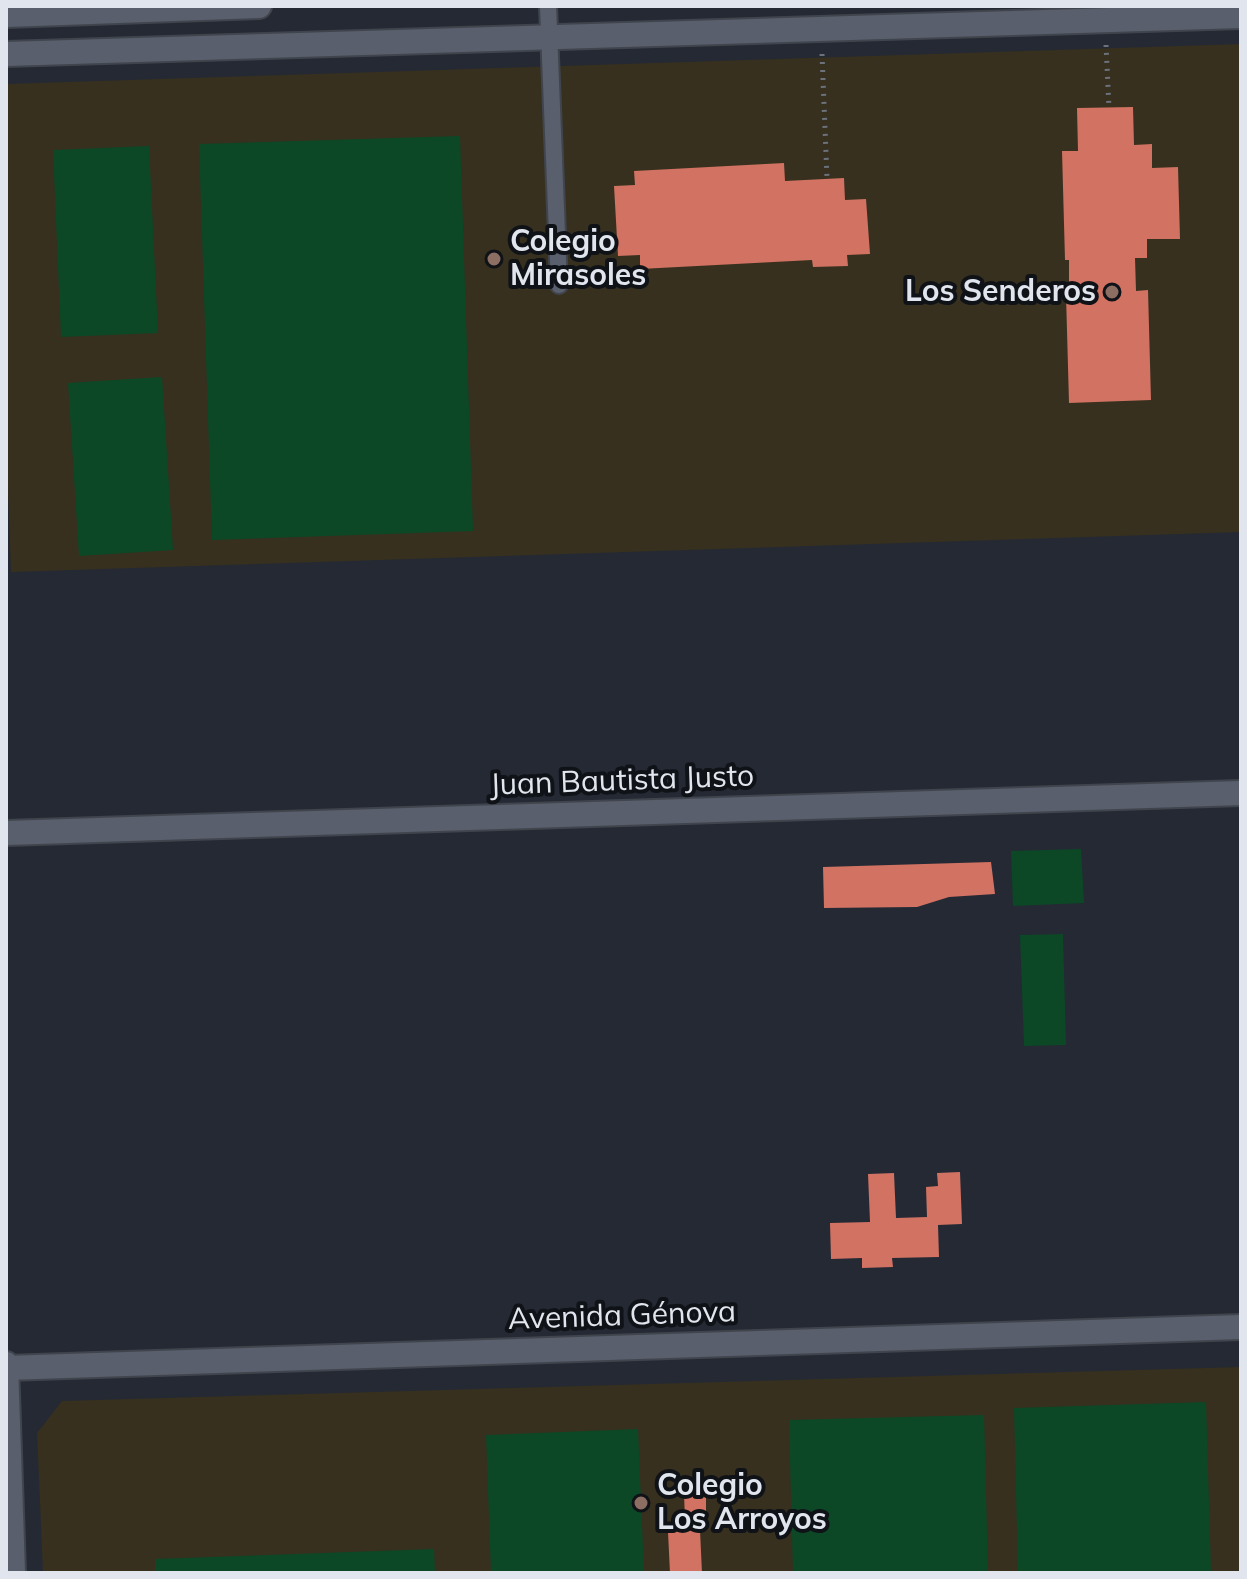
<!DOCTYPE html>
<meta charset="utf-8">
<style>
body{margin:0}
#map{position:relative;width:1247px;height:1579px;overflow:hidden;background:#242934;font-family:Mulish,sans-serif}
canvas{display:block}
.frame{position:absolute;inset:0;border:8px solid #e1e5ed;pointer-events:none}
</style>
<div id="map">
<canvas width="1247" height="1579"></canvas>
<div class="frame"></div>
</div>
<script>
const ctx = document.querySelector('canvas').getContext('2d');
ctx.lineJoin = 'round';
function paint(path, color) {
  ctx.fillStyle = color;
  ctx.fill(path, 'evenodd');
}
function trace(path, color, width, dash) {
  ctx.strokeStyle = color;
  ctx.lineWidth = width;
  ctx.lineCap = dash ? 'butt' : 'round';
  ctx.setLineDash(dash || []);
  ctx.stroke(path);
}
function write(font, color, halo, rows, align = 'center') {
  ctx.font = font + ' Mulish,sans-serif';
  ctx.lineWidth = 8;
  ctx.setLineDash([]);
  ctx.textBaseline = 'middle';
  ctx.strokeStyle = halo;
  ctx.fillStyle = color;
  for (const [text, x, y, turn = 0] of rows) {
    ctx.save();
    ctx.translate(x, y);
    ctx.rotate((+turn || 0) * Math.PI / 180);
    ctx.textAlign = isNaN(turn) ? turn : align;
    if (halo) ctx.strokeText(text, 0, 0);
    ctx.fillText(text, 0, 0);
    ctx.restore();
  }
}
paint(new Path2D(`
 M 1241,44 L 1241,532 L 11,572 L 6,434 L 6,84 Z
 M 1240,1367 L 1241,1573 L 43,1573 L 37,1433 L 62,1401 Z`), '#37301f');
paint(new Path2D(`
 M 460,136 L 473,531 L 212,540 L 199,144 Z
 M 149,146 L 158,333 L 61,337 L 53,150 Z
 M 162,377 L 173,550 L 79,556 L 68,383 Z
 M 1081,849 L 1084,903 L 1013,906 L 1011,851 Z
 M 1063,934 L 1066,1045 L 1024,1046 L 1020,935 Z
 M 1206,1402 L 1211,1573 L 1018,1573 L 1014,1408 Z
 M 984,1415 L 988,1573 L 793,1573 L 789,1420 Z
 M 638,1429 L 644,1573 L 491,1573 L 486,1435 Z
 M 434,1549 L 435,1573 L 155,1573 L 155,1559 Z`), '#0c4826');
paint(new Path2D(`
 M 1133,107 L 1134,145 L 1152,144 L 1152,168 L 1178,167 L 1180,239 L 1147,239 L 1147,258 L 1135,258 L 1136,291 L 1148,290 L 1151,400 L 1069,403 L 1066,295 L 1069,295 L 1069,260 L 1065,260 L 1062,151 L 1078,151 L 1077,108 Z
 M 784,163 L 785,181 L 844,178 L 845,200 L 866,199 L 870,254 L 847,255 L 848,266 L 813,267 L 812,260 L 640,269 L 640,255 L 618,256 L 614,186 L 635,185 L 634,171 Z
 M 991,862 L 995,894 L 949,897 L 917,907 L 824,908 L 823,867 Z
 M 960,1172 L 962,1224 L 938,1225 L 939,1257 L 892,1258 L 893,1267 L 862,1268 L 862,1258 L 831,1259 L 830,1223 L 870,1222 L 868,1174 L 894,1173 L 896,1218 L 927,1217 L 926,1187 L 938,1186 L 937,1173 Z
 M 706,1493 L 706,1519 L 685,1519 L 684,1494 Z
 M 700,1530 L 702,1573 L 670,1573 L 668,1532 Z`), '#d17262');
const service = new Path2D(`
 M 548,6 L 559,285`);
const minor = new Path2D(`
 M 6,833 L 1241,793
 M 6,1368 L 1241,1327`);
const tertiary = new Path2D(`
 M 6,15 L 259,6
 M 6,54 L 1241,16
 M 6,1364 L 13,1573`);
trace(service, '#40454d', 20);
trace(minor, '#40454d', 28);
trace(tertiary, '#40454d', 28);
trace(new Path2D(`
 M 1106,45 L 1109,108
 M 822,54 L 827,178`), '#6c717b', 5, [2, 6]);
trace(service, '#595f6c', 16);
trace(minor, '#595f6c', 24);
trace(tertiary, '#595f6c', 24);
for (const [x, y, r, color] of [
 [494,259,8,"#8d6e63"],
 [1112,292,8,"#8d6e63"],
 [641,1503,8,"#8d6e63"]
]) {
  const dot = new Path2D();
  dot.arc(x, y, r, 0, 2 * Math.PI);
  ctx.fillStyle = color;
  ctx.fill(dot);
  trace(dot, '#0f1217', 3);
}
write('bold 30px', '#e1e5ed', '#0f1217', [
 ["Colegio",510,242],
 ["Mirasoles",510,276],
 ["Los Senderos",1096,292,"right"],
 ["Colegio",657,1486],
 ["Los Arroyos",657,1520]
], 'left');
write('30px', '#e1e5ed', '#0f1217', [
 ["Juan Bautista Justo",622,781,-2],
 ["Avenida Génova",622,1316,-2]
]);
</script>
